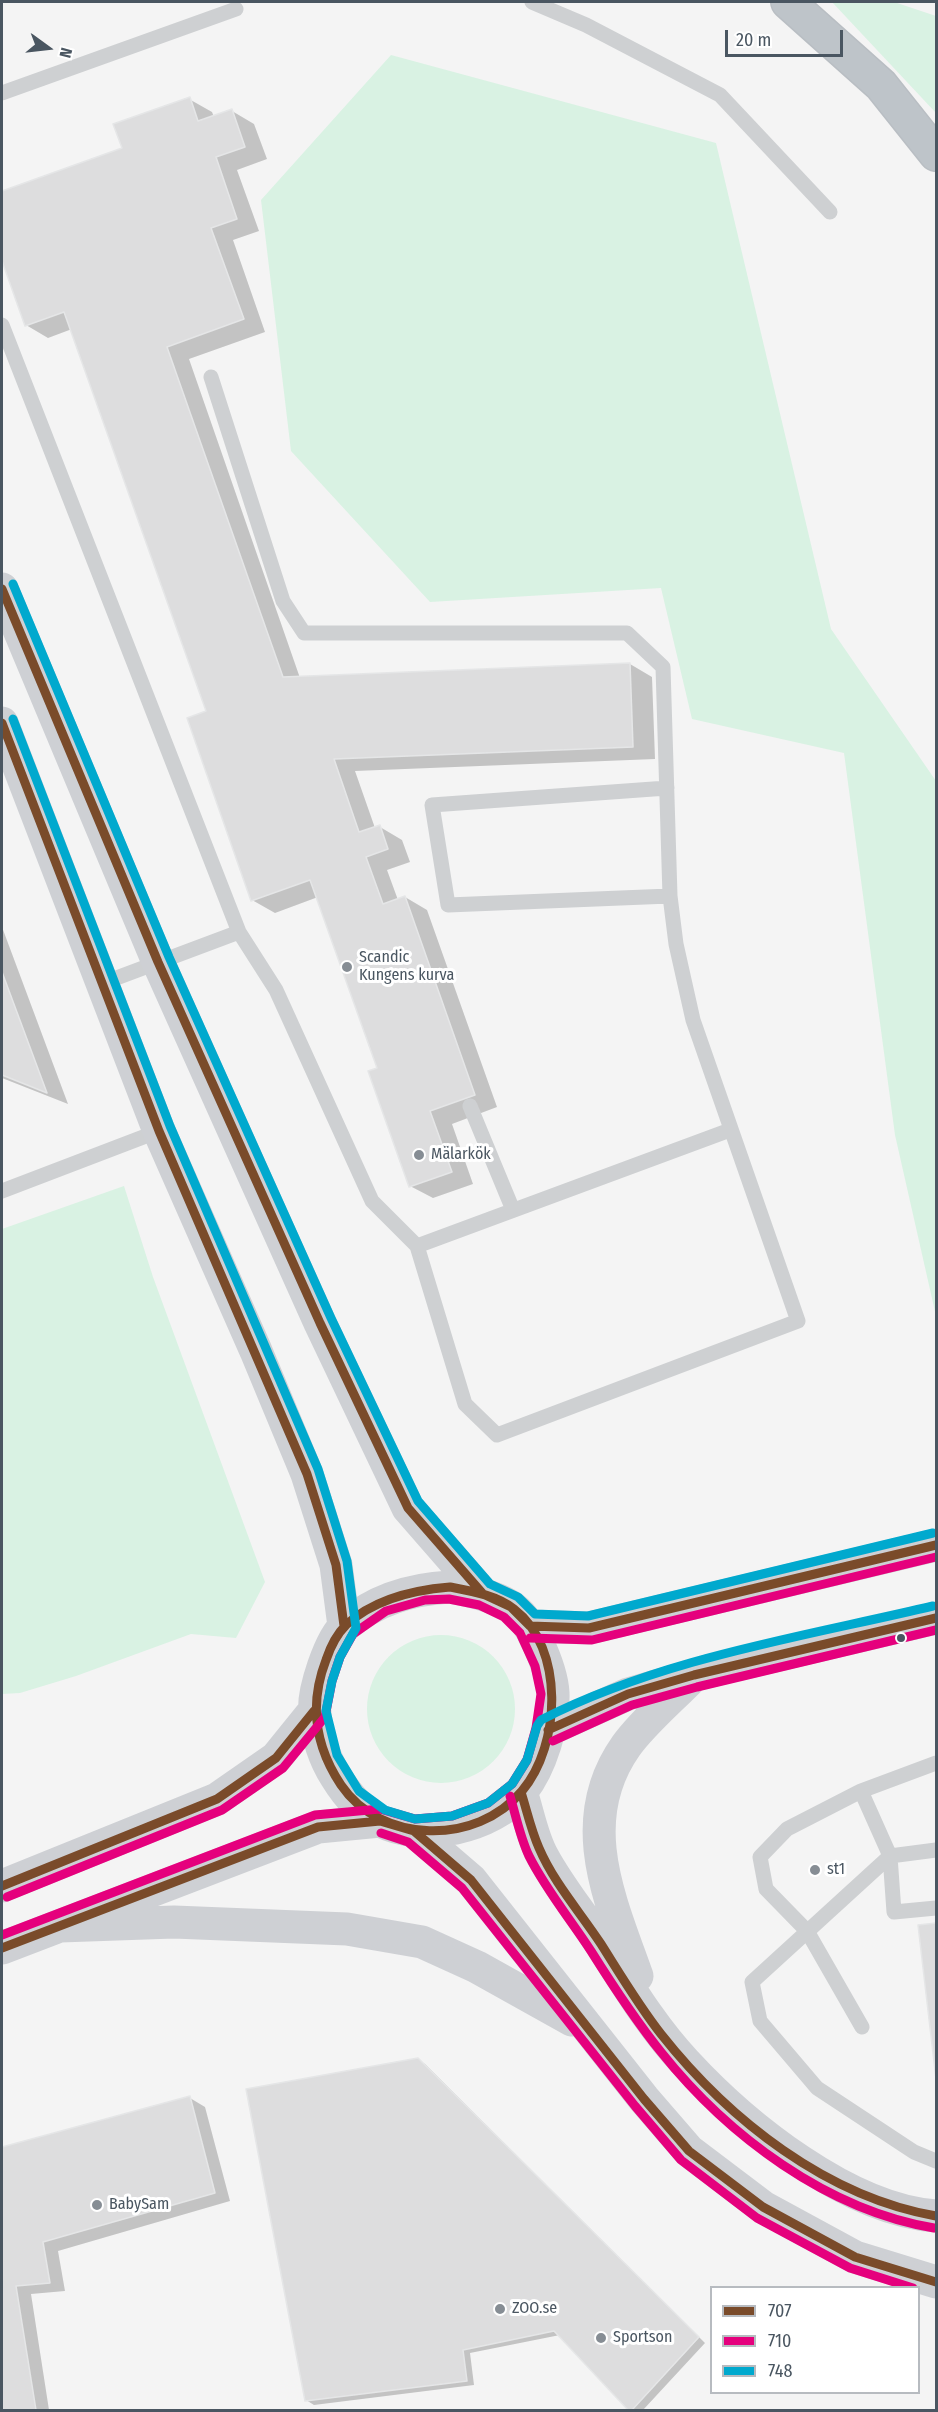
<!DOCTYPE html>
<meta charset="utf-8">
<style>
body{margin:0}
#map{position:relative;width:938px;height:2412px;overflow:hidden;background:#f4f4f4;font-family:"Fira Sans Condensed",sans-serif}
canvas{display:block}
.frame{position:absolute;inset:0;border:3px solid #4a5661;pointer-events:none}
.legend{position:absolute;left:710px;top:2286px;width:210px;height:108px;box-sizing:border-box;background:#fff;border:2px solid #b7bbc0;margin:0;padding:8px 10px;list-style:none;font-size:18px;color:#4a5661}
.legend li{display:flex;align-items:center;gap:12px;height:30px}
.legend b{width:30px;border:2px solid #b7bbc0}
.north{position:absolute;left:18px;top:18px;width:60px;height:60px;-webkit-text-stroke:4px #fff;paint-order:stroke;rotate:105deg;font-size:16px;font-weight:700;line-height:24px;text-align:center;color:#4a5661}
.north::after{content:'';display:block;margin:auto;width:21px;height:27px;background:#4a5661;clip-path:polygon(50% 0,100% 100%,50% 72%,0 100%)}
.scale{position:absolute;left:725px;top:30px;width:118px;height:27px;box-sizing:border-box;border:3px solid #4a5661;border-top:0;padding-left:8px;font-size:18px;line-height:21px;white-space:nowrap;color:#4a5661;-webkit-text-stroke:4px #fff;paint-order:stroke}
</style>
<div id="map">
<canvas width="938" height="2412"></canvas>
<div class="frame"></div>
<ul class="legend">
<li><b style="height:8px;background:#7a4b2a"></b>707</li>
<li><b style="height:8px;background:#e5007d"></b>710</li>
<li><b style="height:8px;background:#00a9ce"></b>748</li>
</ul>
<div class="north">N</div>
<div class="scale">20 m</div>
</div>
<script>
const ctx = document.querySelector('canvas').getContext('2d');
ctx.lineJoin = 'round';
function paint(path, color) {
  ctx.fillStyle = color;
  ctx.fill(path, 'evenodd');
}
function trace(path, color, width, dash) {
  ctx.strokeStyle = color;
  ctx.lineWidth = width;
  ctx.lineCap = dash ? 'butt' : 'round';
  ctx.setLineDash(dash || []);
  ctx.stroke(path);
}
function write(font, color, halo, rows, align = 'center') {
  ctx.font = font + ' "Fira Sans Condensed",sans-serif';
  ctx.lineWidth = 6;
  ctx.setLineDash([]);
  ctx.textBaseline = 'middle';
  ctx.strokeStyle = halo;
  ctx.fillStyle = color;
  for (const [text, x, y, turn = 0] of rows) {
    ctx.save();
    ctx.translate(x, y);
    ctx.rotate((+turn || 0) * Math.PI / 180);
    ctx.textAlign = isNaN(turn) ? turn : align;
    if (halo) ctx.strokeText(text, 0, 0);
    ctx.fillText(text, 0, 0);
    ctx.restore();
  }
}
paint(new Path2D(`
 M 832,2 L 894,2 L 936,16 L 936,113 Z
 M 391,55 L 716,143 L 831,629 L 936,781 L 936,1316 L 895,1135 L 844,753 L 692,719 L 661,588 L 430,602 L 291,451 L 261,200 Z
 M 124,1186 L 153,1277 L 265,1582 L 236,1638 L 191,1634 L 76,1676 L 20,1693 L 2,1694 L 2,1229 Z
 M367 1709a74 74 0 1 1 148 0a74 74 0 1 1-148 0Z`), '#d9f2e3');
paint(new Path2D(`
 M 189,99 L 212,112 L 214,117 L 232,111 L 254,124 L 267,159 L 237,170 L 259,231 L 233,240 L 265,332 L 189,359 L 300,678 L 630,664 L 652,677 L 655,759 L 355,771 L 375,828 L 380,827 L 402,840 L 410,862 L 387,870 L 398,900 L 405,897 L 427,910 L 497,1107 L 452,1124 L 473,1184 L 433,1198 L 410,1186 L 379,1069 L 318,897 L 275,913 L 252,900 L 208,712 L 72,329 L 48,338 L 26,325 L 2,256 L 2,193 L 124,149 Z
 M 2,927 L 68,1104 L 2,1078 Z
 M 936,1924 L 936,2067 L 919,1927 Z
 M 417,2060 L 425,2064 L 705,2343 L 643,2410 L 630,2410 L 560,2335 L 470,2353 L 474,2385 L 314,2405 L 306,2400 Z
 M 190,2098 L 205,2107 L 230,2201 L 58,2251 L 65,2291 L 31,2294 L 49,2410 L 2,2410 L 2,2148 Z`), '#0003');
const building = new Path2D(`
 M 190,97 L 198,121 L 232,109 L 245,147 L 216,157 L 237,219 L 211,228 L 244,319 L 167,347 L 283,677 L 630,663 L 633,747 L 334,759 L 359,832 L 380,825 L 388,849 L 366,857 L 383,904 L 405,896 L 475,1095 L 430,1111 L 452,1172 L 409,1187 L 368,1071 L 377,1068 L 310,880 L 251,901 L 187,718 L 206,711 L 64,312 L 25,326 L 2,261 L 2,191 L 122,148 L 113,124 Z
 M 2,972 L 47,1093 L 2,1075 Z
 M 936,1923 L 936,2079 L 918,1925 Z
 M 418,2058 L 699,2337 L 632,2410 L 628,2410 L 554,2331 L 463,2350 L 467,2381 L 305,2401 L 246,2089 Z
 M 190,2096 L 215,2193 L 43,2242 L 50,2283 L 16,2286 L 36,2410 L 2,2410 L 2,2147 Z`);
paint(building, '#ddddde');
trace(building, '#e5e6e7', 1.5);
const highway = new Path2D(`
 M 788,2 L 881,85 L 936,154`);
trace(highway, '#b9bec3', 36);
trace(new Path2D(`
 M 532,2 L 586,25 L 720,95 L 830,212
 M 2,93 L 236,9
 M 2,325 L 239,932 L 276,990 L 372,1201 L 417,1246 L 730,1130
 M 211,377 L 283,601 L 304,633 L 627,633 L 663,667 L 670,896 L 676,944 L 693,1020 L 798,1321 L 497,1435 L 465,1404 L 417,1246
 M 667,788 L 432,805 L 448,905 L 670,896
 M 103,983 L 239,932
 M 470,1106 L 513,1210
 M 2,1191 L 159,1131
 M 861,1791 L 890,1856 L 894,1912 L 936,1908
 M 936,1850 L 890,1856 L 752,1982 L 760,2021 L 817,2088 L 914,2152 L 936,2161
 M 862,2027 L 807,1931 L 766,1889 L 760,1857 L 787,1829 L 861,1791 L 936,1763`), '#ced0d2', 15);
trace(new Path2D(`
 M 2,589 L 158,962 L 320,1323 L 408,1508 L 483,1594
 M 2,723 L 159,1131 L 256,1351 L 307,1474 L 336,1565 L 344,1626
 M 450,1587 C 470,1591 492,1595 510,1606 C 523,1614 531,1628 537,1641 C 545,1658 552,1675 553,1693 C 554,1724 541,1767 522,1791 C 492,1828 422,1843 380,1821 C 360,1811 347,1795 336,1777 C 324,1758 317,1735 315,1713 C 312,1693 330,1638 346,1625 C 376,1599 411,1589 450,1587 Z
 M 530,1626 L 589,1628 L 936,1545
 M 548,1730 L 628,1694 L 694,1675 L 936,1618
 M 521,1792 C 528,1812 532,1838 543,1857 C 557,1883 576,1907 593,1932 C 622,1976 649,2024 685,2062 C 744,2126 848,2210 936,2216
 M 414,1831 L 471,1880 L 644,2099 L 689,2151 L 763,2207 L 855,2257 L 936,2282
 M 2,1886 L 217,1799 L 276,1758 L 314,1711
 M 60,1926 L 174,1922 L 347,1929 L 422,1942 L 477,1967 L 572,2020
 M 2,1948 L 318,1827 L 380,1821
 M 637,1976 C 610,1900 573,1821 626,1746 C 643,1722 672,1698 693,1676`), '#ced0d4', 33);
trace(highway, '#bec4c9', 33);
trace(new Path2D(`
 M 2,589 L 158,962 L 320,1323 L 408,1508 L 483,1594 L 511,1607 L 530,1626
 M 2,723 L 159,1131 L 307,1474 L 336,1565 L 344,1626
 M 450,1587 C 471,1591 496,1595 514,1609 C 565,1648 561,1745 522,1791 C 476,1846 381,1844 341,1785 C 315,1746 309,1704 326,1660 C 330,1648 336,1635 346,1625 C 374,1599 413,1590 450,1587 Z
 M 530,1626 L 589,1628 L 936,1545
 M 548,1730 L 628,1694 L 694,1675 L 936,1618
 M 521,1792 C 527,1811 531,1830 539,1848 C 554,1883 580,1912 601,1944 C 620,1974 639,2006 661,2034 C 729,2120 827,2197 936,2216
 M 2,1886 L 217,1799 L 276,1758 L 314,1711
 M 2,1948 L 318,1827 L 380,1821 L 414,1831 L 471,1880 L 644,2099 L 689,2151 L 763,2207 L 855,2257 L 936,2282`), '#7a4b2a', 9);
trace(new Path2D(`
 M 530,1638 L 592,1640 L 936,1557
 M 553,1741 L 632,1705 L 697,1687 L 936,1630
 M 510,1796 C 516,1816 520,1837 529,1856 C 546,1890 571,1920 591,1951 C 613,1986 635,2020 661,2052 C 728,2136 827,2210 934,2228
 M 381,1833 L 408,1842 L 462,1888 L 635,2106 L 681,2160 L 757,2218 L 850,2268 L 913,2288
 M 2,1935 L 315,1815 L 380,1809 L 415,1819 L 452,1816 L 488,1803 L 512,1784 L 527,1760 L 536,1728 L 541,1694 L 535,1666 L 520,1633 L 504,1617 L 479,1605 L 449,1599 L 425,1600 L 386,1611 L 353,1634 L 340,1657 L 332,1681 L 325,1717 L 283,1768 L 222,1810 L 7,1897`), '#e5007d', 9);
trace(new Path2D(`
 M 13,584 L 169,957 L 331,1318 L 418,1501 L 490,1584 L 518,1597 L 535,1614 L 588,1616 L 933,1533
 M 13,719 L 170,1126 L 318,1469 L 347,1561 L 356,1628 L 340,1657 L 332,1681 L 326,1711 L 337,1755 L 359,1791 L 385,1810 L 415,1819 L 452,1816 L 488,1803 L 512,1784 L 527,1760 L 537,1726 L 541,1720 C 662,1658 802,1637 933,1606`), '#00a9ce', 9);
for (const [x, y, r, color] of [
 [347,967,6,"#868d94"],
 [419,1155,6,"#868d94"],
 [901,1638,5,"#4a5661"],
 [815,1870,6,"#868d94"],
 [97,2205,6,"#868d94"],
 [500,2309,6,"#868d94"],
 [601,2338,6,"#868d94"]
]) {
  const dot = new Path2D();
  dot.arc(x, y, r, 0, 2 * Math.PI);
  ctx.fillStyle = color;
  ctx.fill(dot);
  trace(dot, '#fff', 2);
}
write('16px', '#4a5661', '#fff', [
 ["Scandic",359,958],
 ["Kungens kurva",359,976],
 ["Mälarkök",431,1155],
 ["st1",827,1870],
 ["BabySam",109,2205],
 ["ZOO.se",512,2309],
 ["Sportson",613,2338]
], 'left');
</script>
